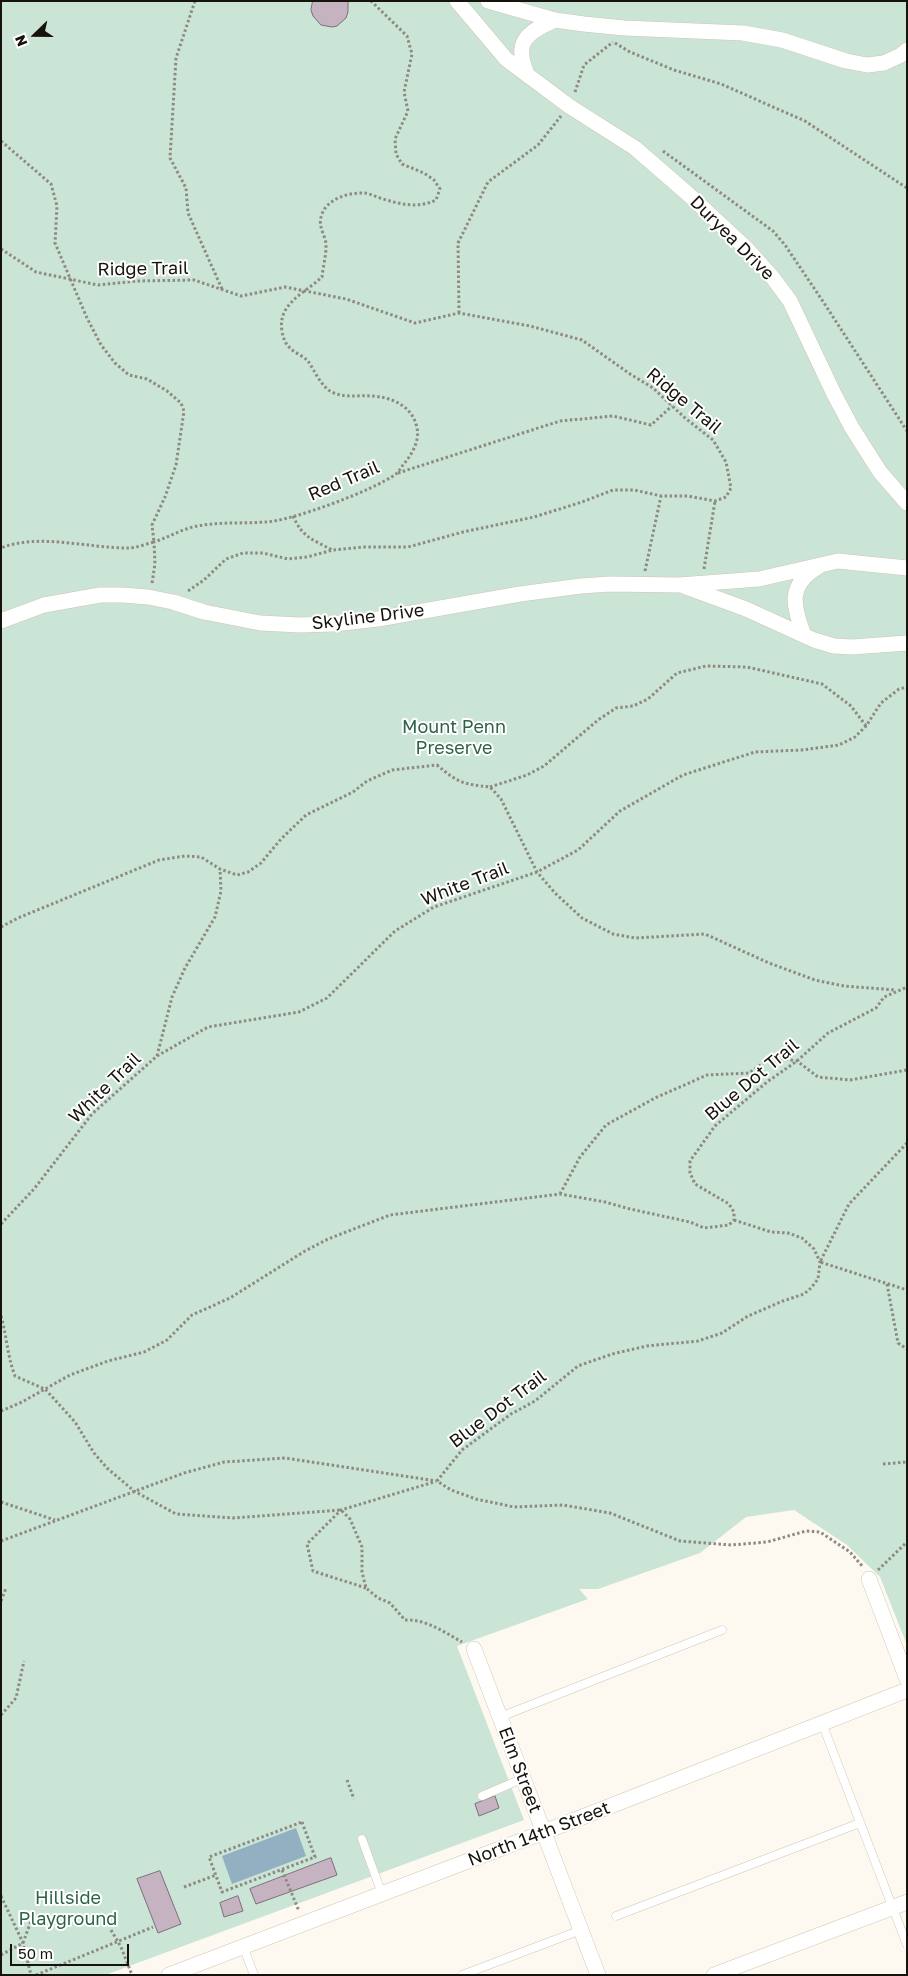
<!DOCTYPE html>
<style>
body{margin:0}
#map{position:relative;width:908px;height:1976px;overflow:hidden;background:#fdf9f1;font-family:"Golos Text",sans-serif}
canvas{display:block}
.frame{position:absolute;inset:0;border:2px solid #16130c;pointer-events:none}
.north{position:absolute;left:10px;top:10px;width:50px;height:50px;-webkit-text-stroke:4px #fff;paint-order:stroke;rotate:248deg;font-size:14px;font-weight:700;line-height:20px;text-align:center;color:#16130c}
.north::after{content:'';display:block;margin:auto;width:18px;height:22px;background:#16130c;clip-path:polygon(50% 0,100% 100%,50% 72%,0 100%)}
.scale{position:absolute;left:10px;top:1944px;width:119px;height:22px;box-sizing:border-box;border:2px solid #16130c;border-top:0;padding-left:6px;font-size:15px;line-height:18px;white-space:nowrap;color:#16130c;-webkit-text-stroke:4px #fff;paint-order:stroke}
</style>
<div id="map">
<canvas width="908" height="1976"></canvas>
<div class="frame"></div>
<div class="north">N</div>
<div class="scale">50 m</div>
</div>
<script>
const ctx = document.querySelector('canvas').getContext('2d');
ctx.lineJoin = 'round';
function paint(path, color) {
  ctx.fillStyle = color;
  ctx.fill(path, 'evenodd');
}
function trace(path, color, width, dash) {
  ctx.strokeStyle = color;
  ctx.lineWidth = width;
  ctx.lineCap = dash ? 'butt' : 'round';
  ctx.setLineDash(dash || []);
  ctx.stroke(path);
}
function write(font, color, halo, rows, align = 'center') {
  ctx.font = font + ' "Golos Text",sans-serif';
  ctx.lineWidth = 4;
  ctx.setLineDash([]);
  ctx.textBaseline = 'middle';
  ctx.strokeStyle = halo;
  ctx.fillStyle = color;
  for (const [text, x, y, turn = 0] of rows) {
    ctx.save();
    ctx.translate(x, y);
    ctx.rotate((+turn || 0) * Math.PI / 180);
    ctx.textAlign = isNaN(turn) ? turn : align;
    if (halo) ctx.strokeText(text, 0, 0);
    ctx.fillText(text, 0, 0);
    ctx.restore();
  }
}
paint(new Path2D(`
 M 1,1 L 907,1 L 907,1645 L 880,1577 L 847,1545 L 794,1510 L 746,1517 L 700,1553 L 598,1589 L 579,1589 L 588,1599 L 457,1646 L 524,1820 L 105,1975 L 1,1975 Z`), '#cae5d5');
paint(new Path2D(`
 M 296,1828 L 306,1856 L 232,1884 L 222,1856 Z`), '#92b0c1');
const building = new Path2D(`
 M 313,1 L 348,1 L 348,12 L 346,18 L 337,26 L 332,27 L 321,25 L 313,16 L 311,10 Z
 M 495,1796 L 499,1808 L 479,1816 L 475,1804 Z
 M 331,1858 L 337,1875 L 256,1904 L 250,1889 Z
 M 160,1871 L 181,1924 L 158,1933 L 137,1879 Z
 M 238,1896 L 243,1911 L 224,1917 L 220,1903 Z`);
paint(building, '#c5b3c1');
trace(building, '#7e6e7b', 1);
const service = new Path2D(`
 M 500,1717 L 722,1630
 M 822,1723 L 907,1945
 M 482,1796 L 524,1778
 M 362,1839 L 382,1894
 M 616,1916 L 860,1823
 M 243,1946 L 254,1975
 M 462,1975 L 581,1930`);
const minor = new Path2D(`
 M 457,1 L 506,59 L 569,106 L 635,148 L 688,194 L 747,249 L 773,278 L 790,301 L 834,394 L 852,428 L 880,472 L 907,503
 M 488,1 L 555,20 L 584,24 L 624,28 L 743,33 L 782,40 L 846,61 L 867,65 L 884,63 L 901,55 L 907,50
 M 528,76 C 513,43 525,33 555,20
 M 686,587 L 746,609 L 814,640 L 834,646 L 852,647 L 907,643
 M 1,621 L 44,605 L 100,595 L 122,595 L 148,597 L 173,602 L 204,612 L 260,623 L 300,625 L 333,624 L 378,619 L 520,594 L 581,586 L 610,584 L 679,585 L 759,579 L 838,561 L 907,568
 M 804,635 C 793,607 787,585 818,567
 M 869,1579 L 907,1679
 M 474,1649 L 598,1975
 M 169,1975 L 544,1832 L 907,1690
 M 714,1975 L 907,1902`);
trace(service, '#d0c5b3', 9);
trace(minor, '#d0c5b3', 16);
trace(new Path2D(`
 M 195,1 L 176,58 L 170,158 L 186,188 L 188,213 L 222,289
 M 615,43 L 630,52 L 674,70 L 721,84 L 805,121 L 907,188
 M 575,92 L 584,65 L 613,42
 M 1,141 L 51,184 L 57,206 L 55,243 L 87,318 L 101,345 L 115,363 L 129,375 L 147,379 L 167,391 L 181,403 L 184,411 L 176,465 L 165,497 L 152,525 L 154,542 C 146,544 136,548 128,548 C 88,548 38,533 1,548
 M 663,151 L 773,231 L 785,245 L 824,303 L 907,431
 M 1,249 L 36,272 L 98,285 L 137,281 L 194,280 L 241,296 L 285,287 L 346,299 L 415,323 L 459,313 L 530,326 L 582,340 L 630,374 L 653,388 L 685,418 L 713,440 L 726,462 L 731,488 L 726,497 L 715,501 L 688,496 L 661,496 L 634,490 L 613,490 L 582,502 L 534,517 L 463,532 L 408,547 L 363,547 L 333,550 L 307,557 L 288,559 L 263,553 L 243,553 L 226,559 L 204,580 L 188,591
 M 459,313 L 458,243 L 488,182 L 538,145 L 561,116
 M 398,473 L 560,421 L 613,416 L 651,425 L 672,406
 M 293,516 C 303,538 312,539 332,550
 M 704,569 L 715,501
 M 645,571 L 661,496
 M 152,583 L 155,564 L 154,542 C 166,538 177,532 189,528 C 214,521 239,524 265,522 C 292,521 374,490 396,474 C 399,471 401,468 403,465 C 413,453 421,439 416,424 C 410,405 391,397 371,396 C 359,395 346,398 334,393 C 322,389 315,371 308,361 C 303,356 295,353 290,348 C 285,343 283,338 282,331 C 277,304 305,293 322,277 C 323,267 326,256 326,247 C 327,237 318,229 321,217 C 325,199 349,192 365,193 C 370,194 375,196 380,198 C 399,204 417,209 436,200 L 440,189 L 434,180 L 424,173 L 402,164 L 396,154 L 395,139 L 408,111 L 404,92 L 412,54 L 407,36 L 371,1
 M 490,787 L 527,775 L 544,766 L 598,720 L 616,708 L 633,706 L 648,699 L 677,673 L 706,666 L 747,667 L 822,684 L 851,706 L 866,726
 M 1,927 L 18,918 L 159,860 L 185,856 L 201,857 L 220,869 L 237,875 L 248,872 L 261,863 L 281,839 L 306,815 L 353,792 L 367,781 L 392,770 L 437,765 C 458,783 463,784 490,787 L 501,799 L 537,872 L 555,893 L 582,918 L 613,934 L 635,938 L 705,934 L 769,963 L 815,980 L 844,986 L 896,990
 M 157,1056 L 172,997 L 185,968 L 215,917 L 221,891 L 220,869
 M 907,1143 L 849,1204 L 820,1262 L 907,1290
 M 560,1194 L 580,1157 L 606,1125 L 655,1098 L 707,1075 L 749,1073 L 772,1057 L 797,1061 L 818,1077 L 850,1080 L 907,1070
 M 734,1220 L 771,1232 L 788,1233 L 802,1238 L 814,1249 L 820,1262 L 818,1279 L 811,1288 L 804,1294 L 783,1301 L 748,1316 L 722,1333 L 698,1341 L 647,1346 L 612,1354 L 578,1366 L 535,1401 L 511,1414 L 462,1450 L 437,1481 L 451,1490 L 476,1499 L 514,1507 L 563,1505 L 610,1513 L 680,1541 L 731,1545 L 767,1542 L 806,1531 L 820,1532 L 850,1552 L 863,1567
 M 1,1224 L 34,1189 L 92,1114 L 157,1056 L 208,1027 L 299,1012 L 327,998 L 395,931 L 434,907 L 537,872 L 578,850 L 620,811 L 683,775 L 755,752 L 802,750 L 839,745 L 855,737 L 866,726 L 881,703 L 899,689 L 907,687
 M 887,1284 L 898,1343 L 907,1349
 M 1,1316 C 7,1337 7,1355 15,1376 L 45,1389 L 75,1422 L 94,1453 L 107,1468 L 134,1491 L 176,1514 L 233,1518 L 341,1510 L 350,1519 L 362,1547 L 362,1572 L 366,1588 L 378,1598 L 390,1603 L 405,1620 C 426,1619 444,1632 462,1642
 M 1,1411 L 22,1402 L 70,1375 L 108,1361 L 144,1352 L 167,1340 L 192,1315 L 230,1298 L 305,1251 L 328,1239 L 390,1215 L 560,1194 L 605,1202 L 630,1209 L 690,1222 L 704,1228 L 729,1225 L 734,1220 L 734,1212 L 729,1204 L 695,1184 L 690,1173 L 690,1161 L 715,1126 L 767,1082 L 797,1061 L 828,1033 L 876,1008 L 884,997 L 907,987
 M 883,1464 L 907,1462
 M 1,1502 L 55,1520
 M 1,1541 L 184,1473 L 224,1462 L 285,1458 L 437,1481
 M 878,1570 L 907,1542
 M 366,1588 L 313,1571 L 307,1544 L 341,1510 L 434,1482
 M 1,1601 L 6,1588
 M 1,1715 L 16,1698 L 24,1661
 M 347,1780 L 354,1799
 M 302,1822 L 315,1857 L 222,1892 L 209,1857 Z
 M 282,1870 L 299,1911
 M 184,1887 L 216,1875
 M 1,1896 L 23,1943 L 31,1975
 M 111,1930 L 121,1947 L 132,1975
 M 1,1955 L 23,1943 L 35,1910
 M 36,1975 L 153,1927`), '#8e8a83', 3, [2.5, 2.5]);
trace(service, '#fff', 8);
trace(minor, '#fff', 15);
write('18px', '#16130c', '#fff', [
 ["Duryea Drive",732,238,45],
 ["Ridge Trail",143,269,-1],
 ["Ridge Trail",684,401,40],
 ["Red Trail",344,481,-23],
 ["Skyline Drive",368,617,-7],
 ["White Trail",465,884,-21],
 ["Blue Dot Trail",752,1080,-40],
 ["White Trail",105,1088,-44],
 ["Blue Dot Trail",498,1409,-37],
 ["Elm Street",520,1770,69],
 ["North 14th Street",539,1834,-21]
]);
write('18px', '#2f6248', '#fff', [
 ["Mount Penn",454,727],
 ["Preserve",454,748],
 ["Hillside",68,1898],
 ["Playground",68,1919]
]);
</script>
